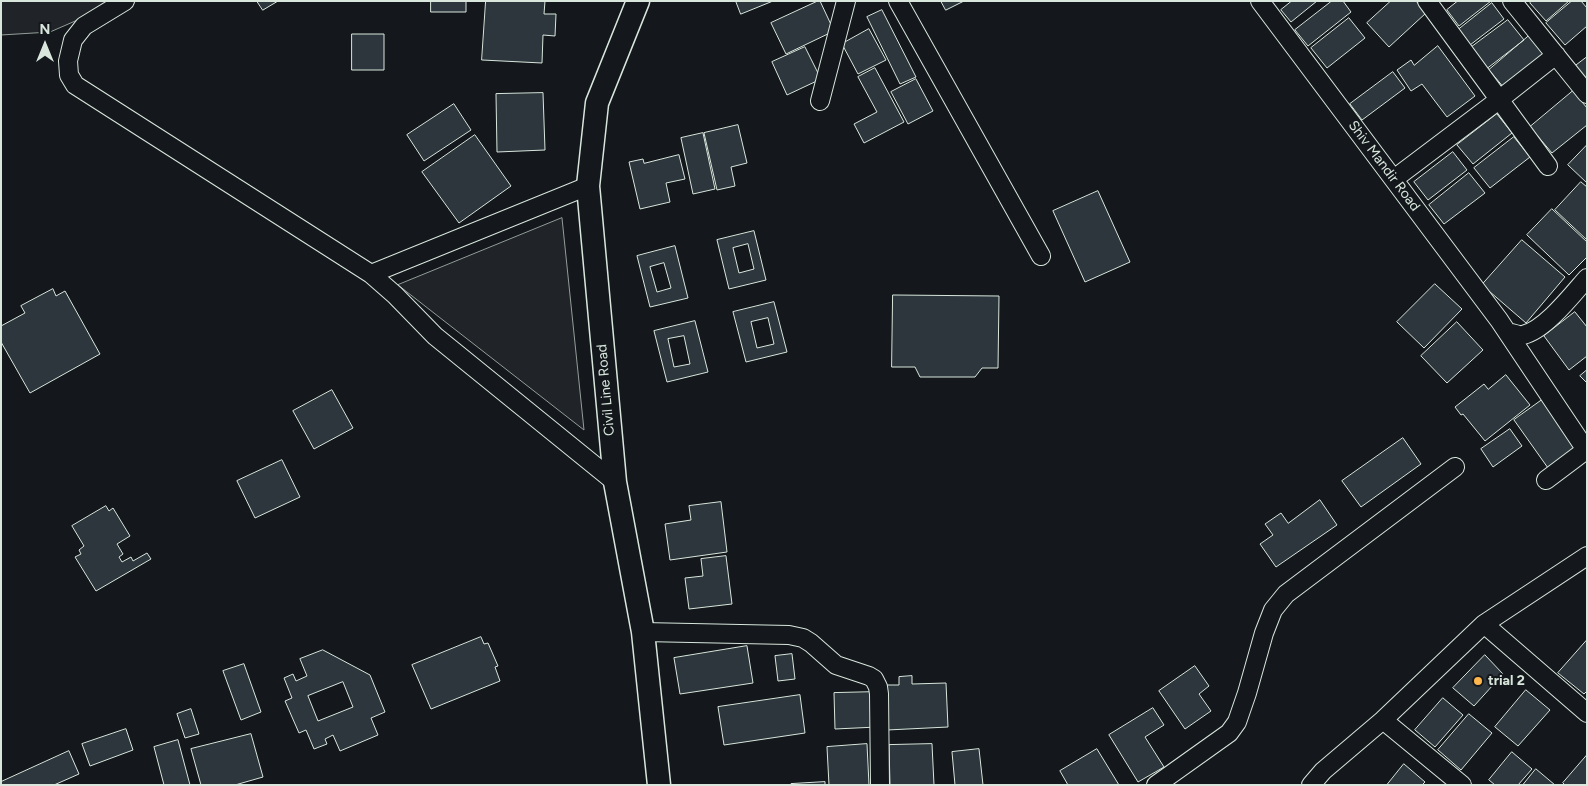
<!DOCTYPE html>
<style>
body{margin:0}
#map{position:relative;width:1588px;height:786px;overflow:hidden;background:#14181c;font-family:Figtree,sans-serif}
canvas{display:block}
.frame{position:absolute;inset:0;border:2px solid #d8e6dc;pointer-events:none}
.north{position:absolute;left:20px;top:20px;width:50px;height:50px;-webkit-text-stroke:4px #14181c;paint-order:stroke;rotate:0deg;font-size:14px;font-weight:700;line-height:20px;text-align:center;color:#d8e6dc}
.north::after{content:'';display:block;margin:auto;width:18px;height:22px;background:#d8e6dc;clip-path:polygon(50% 0,100% 100%,50% 72%,0 100%)}
</style>
<div id="map">
<canvas width="1588" height="786"></canvas>
<div class="frame"></div>
<div class="north">N</div>
</div>
<script>
const ctx = document.querySelector('canvas').getContext('2d');
ctx.lineJoin = 'round';
function paint(path, color) {
  ctx.fillStyle = color;
  ctx.fill(path, 'evenodd');
}
function trace(path, color, width, dash) {
  ctx.strokeStyle = color;
  ctx.lineWidth = width;
  ctx.lineCap = dash ? 'butt' : 'round';
  ctx.setLineDash(dash || []);
  ctx.stroke(path);
}
function write(font, color, halo, rows, align = 'center') {
  ctx.font = font + ' Figtree,sans-serif';
  ctx.lineWidth = 4;
  ctx.setLineDash([]);
  ctx.textBaseline = 'middle';
  ctx.strokeStyle = halo;
  ctx.fillStyle = color;
  for (const [text, x, y, turn = 0] of rows) {
    ctx.save();
    ctx.translate(x, y);
    ctx.rotate((+turn || 0) * Math.PI / 180);
    ctx.textAlign = isNaN(turn) ? turn : align;
    if (halo) ctx.strokeText(text, 0, 0);
    ctx.fillText(text, 0, 0);
    ctx.restore();
  }
}
const green = new Path2D(`
 M 1,1 L 121,1 L 50,32 L 1,35 Z
 M 562,218 L 584,430 L 398,285 Z`);
paint(green, '#202428');
trace(green, '#939e99', 1);
const building = new Path2D(`
 M 257,1 L 278,1 L 263,10 Z
 M 431,1 L 466,1 L 466,12 L 431,12 Z
 M 486,1 L 545,1 L 544,14 L 556,14 L 555,36 L 543,35 L 542,63 L 482,60 Z
 M 736,1 L 773,1 L 741,14 Z
 M 818,1 L 820,1 L 834,31 L 786,54 L 771,23 Z
 M 941,1 L 964,1 L 946,10 Z
 M 1292,1 L 1317,1 L 1291,22 L 1281,10 Z
 M 1332,1 L 1343,1 L 1351,12 L 1308,46 L 1295,30 Z
 M 1391,1 L 1416,1 L 1426,13 L 1389,47 L 1367,23 Z
 M 1458,1 L 1491,1 L 1459,26 L 1447,10 Z
 M 1532,1 L 1569,1 L 1546,21 L 1530,3 Z
 M 1572,1 L 1581,1 L 1587,8 L 1587,26 L 1565,45 L 1546,23 Z
 M 1492,3 L 1504,19 L 1470,45 L 1458,30 Z
 M 882,10 L 916,77 L 900,84 L 867,17 Z
 M 1349,18 L 1365,38 L 1327,68 L 1311,48 Z
 M 1508,20 L 1524,40 L 1485,70 L 1469,49 Z
 M 869,29 L 886,60 L 858,74 L 842,44 Z
 M 352,34 L 384,34 L 384,70 L 352,70 Z
 M 1530,35 L 1546,54 L 1505,89 L 1489,70 Z
 M 1438,46 L 1475,96 L 1447,117 L 1422,84 L 1411,91 L 1397,70 L 1411,60 L 1414,65 Z
 M 805,47 L 821,79 L 787,95 L 772,62 Z
 M 1587,57 L 1587,91 L 1570,70 Z
 M 875,68 L 904,122 L 864,143 L 854,124 L 877,112 L 858,77 Z
 M 1393,72 L 1405,88 L 1362,120 L 1350,104 Z
 M 916,79 L 933,111 L 908,124 L 891,92 Z
 M 1573,91 L 1587,108 L 1587,125 L 1552,153 L 1530,127 Z
 M 543,93 L 545,150 L 497,152 L 496,94 Z
 M 454,104 L 471,130 L 424,161 L 407,135 Z
 M 1497,114 L 1512,133 L 1473,164 L 1457,145 Z
 M 738,125 L 747,163 L 731,167 L 735,186 L 717,190 L 704,133 Z
 M 703,133 L 715,189 L 693,194 L 681,138 Z
 M 475,135 L 511,186 L 459,223 L 422,172 Z
 M 1514,137 L 1530,157 L 1490,188 L 1474,168 Z
 M 1587,145 L 1587,183 L 1568,165 Z
 M 1453,152 L 1467,170 L 1428,200 L 1414,182 Z
 M 679,155 L 685,179 L 666,183 L 670,202 L 640,209 L 629,162 L 643,159 L 644,163 Z
 M 1469,173 L 1485,193 L 1444,224 L 1429,205 Z
 M 1581,182 L 1587,187 L 1587,240 L 1555,210 Z
 M 1098,191 L 1130,262 L 1085,282 L 1053,211 Z
 M 1552,209 L 1587,242 L 1587,257 L 1569,275 L 1527,235 Z
 M 754,231 L 766,280 L 729,289 L 717,240 ZM 748,244 L 754,269 L 739,273 L 733,248 Z
 M 1522,240 L 1565,277 L 1526,323 L 1482,285 Z
 M 675,246 L 688,298 L 650,307 L 637,256 ZM 664,263 L 671,288 L 657,292 L 650,267 Z
 M 1435,284 L 1462,309 L 1424,348 L 1397,322 Z
 M 53,289 L 56,296 L 65,291 L 100,354 L 30,393 L 1,342 L 1,326 L 25,313 L 21,306 Z
 M 893,295 L 999,296 L 998,368 L 982,368 L 975,377 L 920,377 L 915,367 L 892,367 Z
 M 774,302 L 787,352 L 746,362 L 733,312 ZM 768,318 L 774,344 L 757,348 L 751,322 Z
 M 1575,312 L 1587,327 L 1587,356 L 1569,370 L 1544,336 Z
 M 695,321 L 708,372 L 667,382 L 654,331 ZM 684,336 L 690,364 L 674,367 L 668,339 Z
 M 1457,322 L 1483,350 L 1447,383 L 1421,356 Z
 M 1587,370 L 1587,383 L 1580,376 Z
 M 1506,375 L 1530,405 L 1485,441 L 1463,414 L 1461,415 L 1455,407 L 1484,384 L 1488,389 Z
 M 332,390 L 353,428 L 314,449 L 293,411 Z
 M 1542,400 L 1576,447 L 1548,468 L 1514,420 Z
 M 1510,429 L 1522,446 L 1493,467 L 1481,449 Z
 M 1403,438 L 1421,464 L 1361,507 L 1342,481 Z
 M 282,460 L 300,497 L 255,518 L 237,481 Z
 M 1320,500 L 1337,525 L 1276,567 L 1260,544 L 1273,535 L 1265,524 L 1281,513 L 1288,523 Z
 M 721,502 L 727,552 L 670,560 L 665,524 L 691,520 L 689,506 Z
 M 106,506 L 109,511 L 113,508 L 130,536 L 117,544 L 123,554 L 119,557 L 122,562 L 131,557 L 133,561 L 147,553 L 151,559 L 96,591 L 75,557 L 81,554 L 79,550 L 84,546 L 72,526 Z
 M 726,556 L 732,604 L 689,609 L 685,578 L 703,576 L 701,559 Z
 M 481,637 L 484,644 L 488,643 L 498,666 L 495,667 L 500,681 L 431,709 L 412,665 Z
 M 1587,640 L 1587,691 L 1584,694 L 1558,673 Z
 M 747,646 L 753,683 L 680,694 L 674,658 Z
 M 323,650 L 370,675 L 385,712 L 371,718 L 378,735 L 340,751 L 333,735 L 325,739 L 327,744 L 314,749 L 306,730 L 299,733 L 285,701 L 292,698 L 284,678 L 293,674 L 296,681 L 307,676 L 300,659 ZM 343,682 L 353,707 L 318,721 L 308,696 Z
 M 792,654 L 795,679 L 778,681 L 775,656 Z
 M 1485,655 L 1503,674 L 1474,706 L 1453,688 Z
 M 244,664 L 261,712 L 241,720 L 223,671 Z
 M 1195,666 L 1209,686 L 1199,694 L 1211,711 L 1185,729 L 1159,691 Z
 M 912,676 L 912,684 L 946,683 L 948,727 L 887,730 L 885,685 L 899,685 L 899,677 Z
 M 1526,690 L 1550,710 L 1518,746 L 1495,727 Z
 M 876,692 L 877,727 L 835,729 L 834,693 Z
 M 800,695 L 805,733 L 724,745 L 718,707 Z
 M 1443,698 L 1463,715 L 1435,747 L 1415,730 Z
 M 1153,708 L 1164,725 L 1145,737 L 1164,767 L 1138,782 L 1109,735 Z
 M 191,709 L 199,734 L 185,738 L 177,714 Z
 M 1469,714 L 1492,733 L 1461,770 L 1438,750 Z
 M 126,729 L 133,750 L 90,766 L 82,744 Z
 M 251,734 L 263,777 L 235,785 L 201,785 L 191,749 Z
 M 178,740 L 190,785 L 164,785 L 154,747 Z
 M 867,744 L 869,785 L 829,785 L 827,747 Z
 M 932,744 L 934,785 L 890,785 L 889,745 Z
 M 979,749 L 983,785 L 955,785 L 952,752 Z
 M 1097,749 L 1119,785 L 1068,785 L 1060,771 Z
 M 69,751 L 79,774 L 54,785 L 1,785 L 1,782 Z
 M 1512,752 L 1532,769 L 1518,785 L 1495,785 L 1489,780 Z
 M 1587,755 L 1587,785 L 1565,785 L 1563,783 Z
 M 1404,764 L 1425,782 L 1422,785 L 1387,785 Z
 M 1536,769 L 1555,785 L 1523,785 Z
 M 825,782 L 825,785 L 791,785 L 791,784 Z`);
paint(building, '#2c363c');
trace(building, '#d8e6dc', 1);
const minor = new Path2D(`
 M 125,1 L 84,26 L 73,40 L 68,61 L 69,75 L 75,85 L 371,274 L 395,295 L 435,336 L 615,482
 M 898,1 L 1041,256
 M 1260,1 L 1499,320 L 1586,450 L 1546,480
 M 1427,1 L 1548,166
 M 1512,1 L 1587,94
 M 820,101 L 846,1
 M 1394,179 L 1500,99 L 1556,55
 M 371,274 L 588,186
 M 1508,332 C 1513,333 1519,336 1523,335 C 1545,330 1572,295 1587,278
 M 1484,624 L 1587,713
 M 643,632 L 789,635 L 803,638 L 811,643 L 836,665 L 869,676 L 874,679 L 878,687 L 879,694 L 880,785
 M 1383,720 L 1462,785
 M 1156,785 L 1229,733 L 1237,722 L 1247,693 L 1264,633 L 1273,610 L 1286,594 L 1455,467
 M 1311,785 L 1323,771 L 1383,720 L 1484,624 L 1587,556`);
const tertiary = new Path2D(`
 M 638,1 L 597,103 L 588,186 L 615,482 L 643,632 L 659,785`);
trace(minor, '#d8e6dc', 20);
trace(tertiary, '#d8e6dc', 25);
trace(minor, '#14181c', 18);
trace(tertiary, '#14181c', 22);
for (const [x, y, r, color] of [
 [1478,681,5,"#ffb74d"]
]) {
  const dot = new Path2D();
  dot.arc(x, y, r, 0, 2 * Math.PI);
  ctx.fillStyle = color;
  ctx.fill(dot);
  trace(dot, '#14181c', 2);
}
write('14px', '#d8e6dc', '#14181c', [
 ["Shiv Mandir Road",1384,166,53],
 ["Civil Line Road",606,390,-95]
]);
write('bold 14px', '#d8e6dc', '#14181c', [
 ["trial 2",1488,681]
], 'left');
</script>
